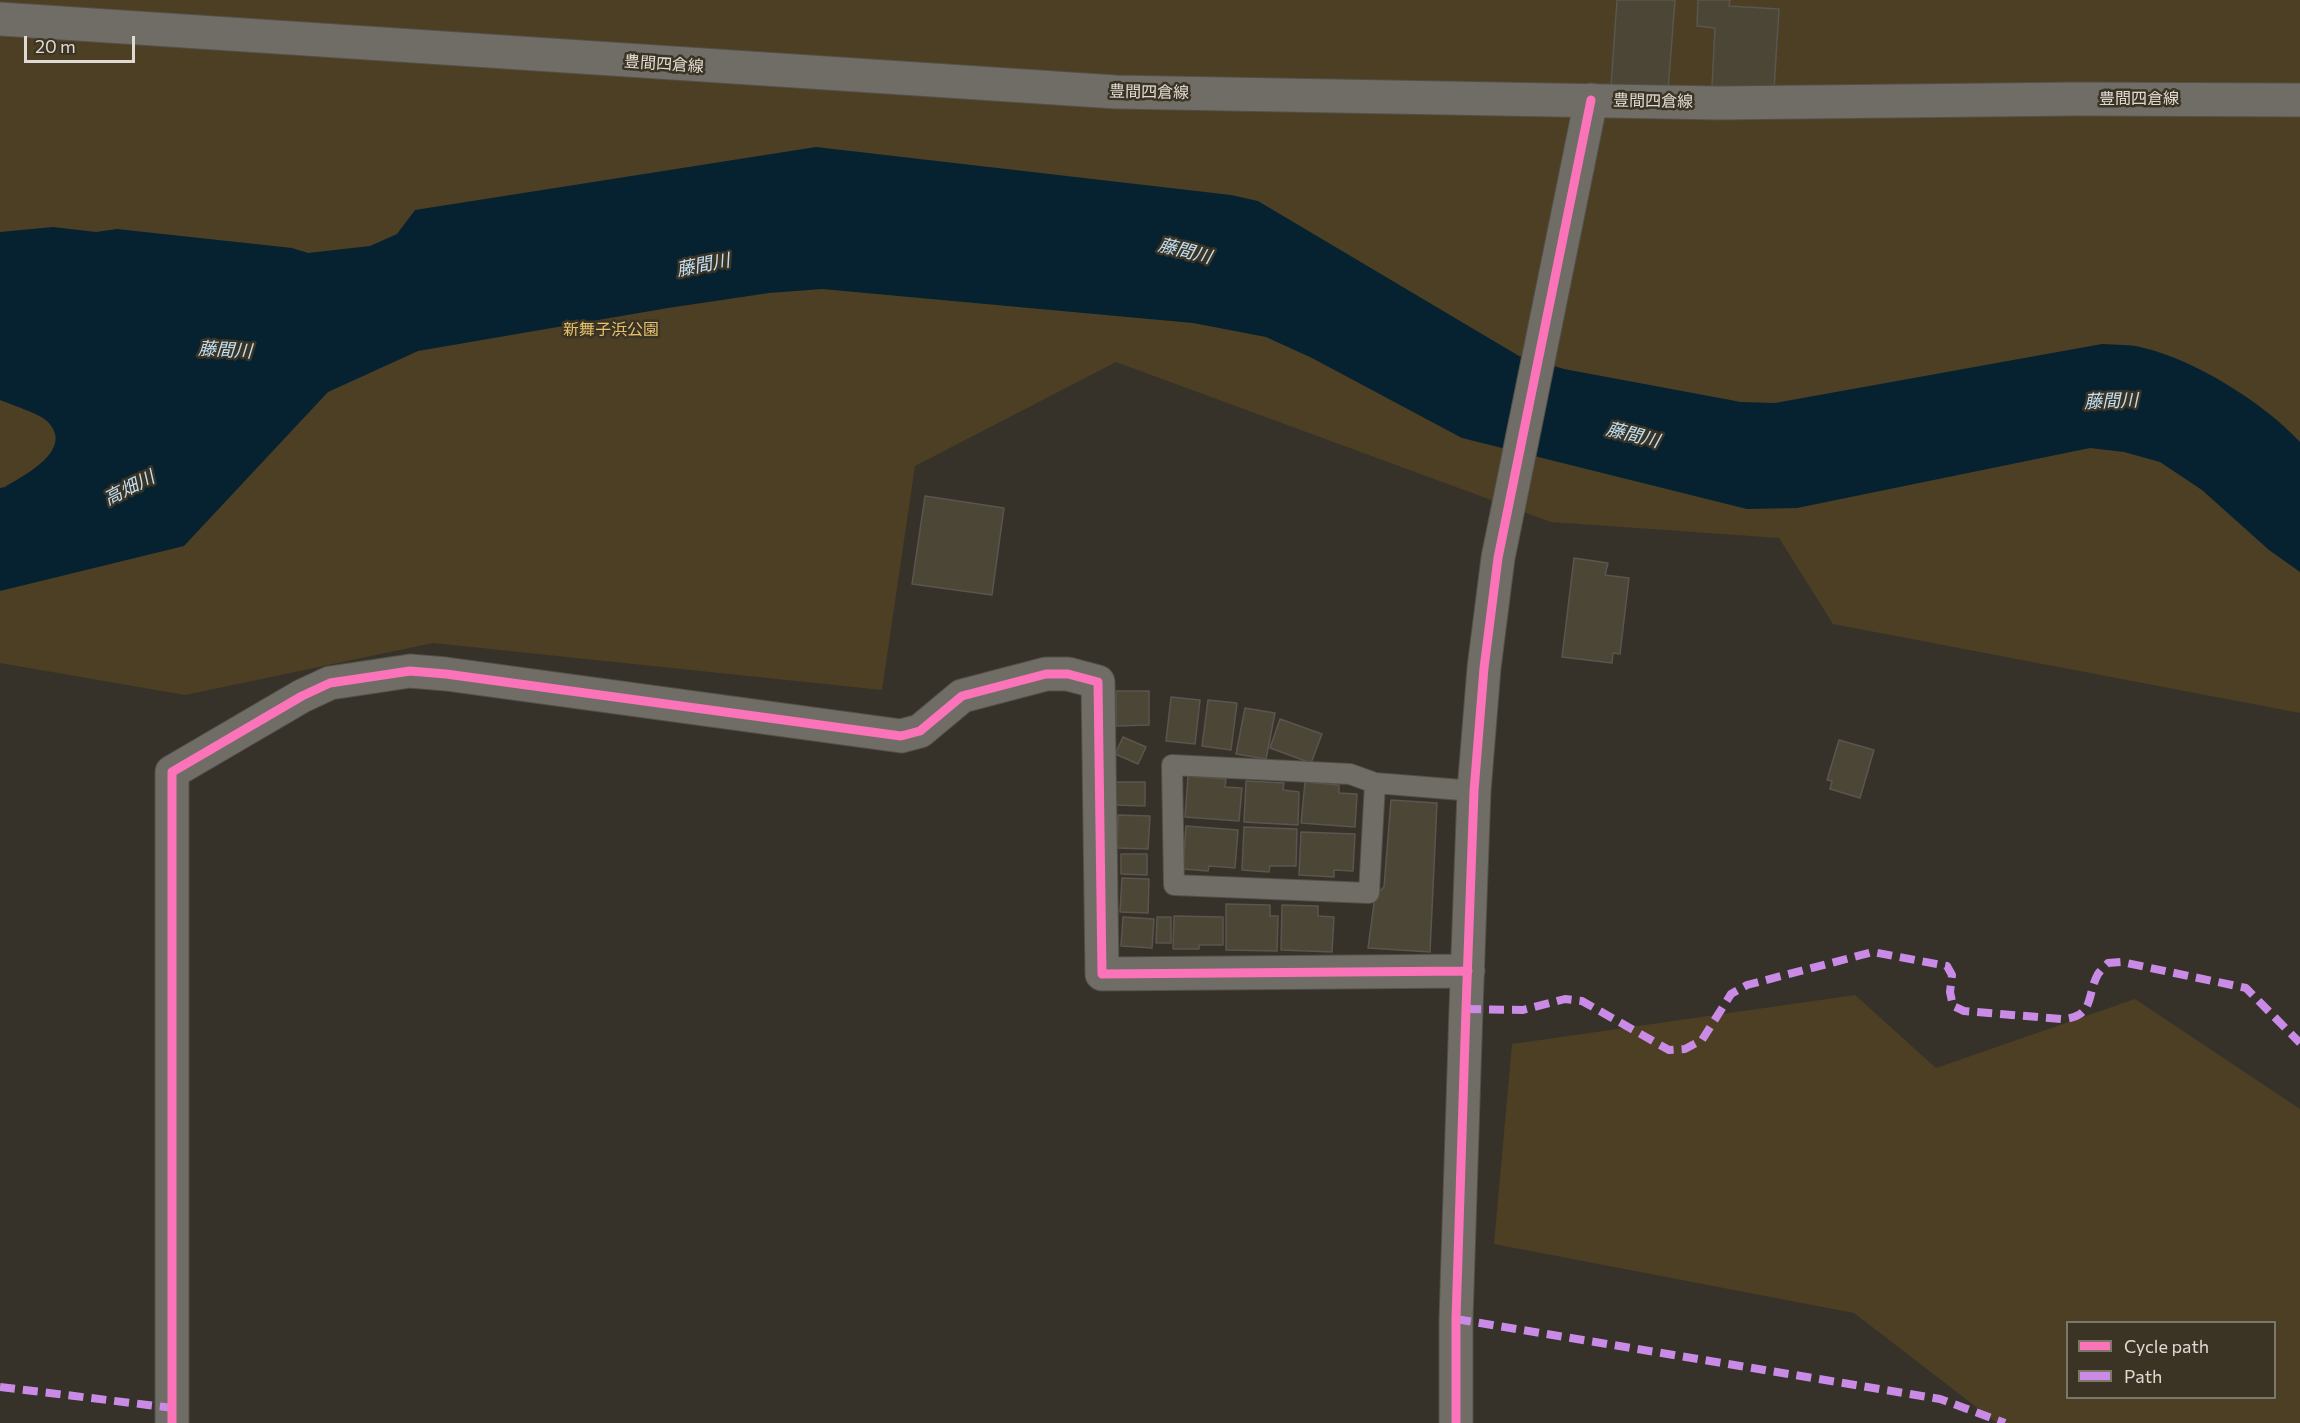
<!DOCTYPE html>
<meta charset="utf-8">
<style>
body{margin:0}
#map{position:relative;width:2300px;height:1423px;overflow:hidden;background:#36322a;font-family:Commissioner,sans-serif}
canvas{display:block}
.legend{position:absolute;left:2066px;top:1321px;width:210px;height:78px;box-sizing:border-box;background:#3b3425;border:2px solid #7d776a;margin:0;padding:8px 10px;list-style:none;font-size:18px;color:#e0dbd2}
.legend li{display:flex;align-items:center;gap:12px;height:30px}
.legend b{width:30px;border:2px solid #7d776a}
.scale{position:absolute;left:24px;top:36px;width:111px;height:27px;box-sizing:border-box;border:3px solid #e0dbd2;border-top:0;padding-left:8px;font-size:18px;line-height:21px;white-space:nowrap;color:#e0dbd2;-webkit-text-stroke:4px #3b3425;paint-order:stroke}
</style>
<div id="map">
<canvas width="2300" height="1423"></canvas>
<ul class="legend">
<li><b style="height:8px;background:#fb73b8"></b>Cycle path</li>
<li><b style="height:8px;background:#ca8be6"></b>Path</li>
</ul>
<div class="scale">20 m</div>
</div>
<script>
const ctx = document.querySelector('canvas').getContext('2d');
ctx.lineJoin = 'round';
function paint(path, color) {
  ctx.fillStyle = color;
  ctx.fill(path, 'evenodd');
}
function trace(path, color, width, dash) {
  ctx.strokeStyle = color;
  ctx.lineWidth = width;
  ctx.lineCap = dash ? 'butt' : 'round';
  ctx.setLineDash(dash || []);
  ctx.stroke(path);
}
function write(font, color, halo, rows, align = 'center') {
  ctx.font = font + ' Commissioner,"Noto Sans JP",sans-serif';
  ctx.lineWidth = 5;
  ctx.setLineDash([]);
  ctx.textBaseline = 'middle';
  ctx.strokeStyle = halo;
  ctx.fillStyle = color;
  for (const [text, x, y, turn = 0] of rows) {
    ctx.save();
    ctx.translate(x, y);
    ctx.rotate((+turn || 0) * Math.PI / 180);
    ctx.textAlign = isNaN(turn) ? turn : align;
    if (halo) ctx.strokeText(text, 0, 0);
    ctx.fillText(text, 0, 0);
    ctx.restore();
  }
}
paint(new Path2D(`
 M 0,0 L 2300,0 L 2300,713 L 1833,624 L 1779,538 L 1551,522 L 1116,362 L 915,466 L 882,690 L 433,643 L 185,695 L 0,663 Z
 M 1855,995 L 1936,1068 L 2135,999 L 2300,1109 L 2300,1423 L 1997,1423 L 1854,1313 L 1494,1244 L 1512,1044 ZM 2068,1322 L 2274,1322 L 2274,1398 L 2068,1398 Z`), '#4c3f24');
paint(new Path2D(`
 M 816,147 L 1231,195 L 1258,201 L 1519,356 L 1564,369 L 1741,402 L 1775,403 L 2102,344 C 2116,345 2131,344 2144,348 C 2195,360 2264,403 2300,442 L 2300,572 L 2269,550 L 2202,490 L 2160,462 L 2124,452 L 2090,448 L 1797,508 L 1747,509 L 1462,438 L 1312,358 L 1266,337 L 1193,323 L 822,289 L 769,293 L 668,308 L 418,351 L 328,392 L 184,546 L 0,591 L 0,488 L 5,487 C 24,475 76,450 47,421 C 38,413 12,405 0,400 L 0,232 L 53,227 L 96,232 L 117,229 L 292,248 L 308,253 L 370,246 L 397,234 L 415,210 Z`), '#062230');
const building = new Path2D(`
 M 1617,0 L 1675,0 L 1668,90 L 1611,86 Z
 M 1698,0 L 1730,0 L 1729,6 L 1779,9 L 1774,90 L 1712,86 L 1715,28 L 1697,26 Z
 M 925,496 L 1004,508 L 992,595 L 912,584 Z
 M 1574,558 L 1608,563 L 1605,575 L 1629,578 L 1620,654 L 1613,653 L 1612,663 L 1562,657 Z
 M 1116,691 L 1149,691 L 1149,725 L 1116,726 Z
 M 1171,697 L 1200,700 L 1195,744 L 1166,741 Z
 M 1208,700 L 1237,703 L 1231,750 L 1202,746 Z
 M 1245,708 L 1275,713 L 1266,759 L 1236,754 Z
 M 1280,719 L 1322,734 L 1311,763 L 1270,748 Z
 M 1123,737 L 1146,747 L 1138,764 L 1115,754 Z
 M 1839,740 L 1874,750 L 1860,798 L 1830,789 L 1832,781 L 1827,780 Z
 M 1188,776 L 1226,779 L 1225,787 L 1242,788 L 1239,821 L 1185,817 Z
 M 1246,781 L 1284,783 L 1283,790 L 1299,792 L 1298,825 L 1244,822 Z
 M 1114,782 L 1145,782 L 1145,806 L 1114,805 Z
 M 1305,782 L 1339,785 L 1339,793 L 1357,794 L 1355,827 L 1301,823 Z
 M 1391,800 L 1437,803 L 1430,952 L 1368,948 L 1375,896 L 1384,887 Z
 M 1118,815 L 1150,816 L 1148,849 L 1117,848 Z
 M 1186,826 L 1238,830 L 1235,868 L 1209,866 L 1208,871 L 1183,869 Z
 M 1244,827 L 1297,829 L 1296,866 L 1270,866 L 1269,872 L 1242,870 Z
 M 1301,832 L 1355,834 L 1353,871 L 1334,870 L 1334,877 L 1299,875 Z
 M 1121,854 L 1147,854 L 1147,875 L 1121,874 Z
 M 1122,878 L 1149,879 L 1148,913 L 1120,912 Z
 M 1226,904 L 1270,905 L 1270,916 L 1278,916 L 1277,951 L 1226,950 Z
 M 1282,905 L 1318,906 L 1318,916 L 1334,917 L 1332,952 L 1281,950 Z
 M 1174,916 L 1223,917 L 1223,945 L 1199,945 L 1199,949 L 1173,949 Z
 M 1123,917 L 1154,919 L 1152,948 L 1121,946 Z
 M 1157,917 L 1171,917 L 1171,943 L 1156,943 Z`);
paint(building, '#4c4636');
trace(building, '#5a564f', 1.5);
const service = new Path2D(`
 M 1375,783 L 1369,893 L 1174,885 L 1172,765 L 1350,774 L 1375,783 L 1474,791`);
const minor = new Path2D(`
 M 172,1423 L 172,772 L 302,696 L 330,683 L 410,671 L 446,674 L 901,736 L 920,731 L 962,696 L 1046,674 L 1068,674 L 1098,682 L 1102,974 L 1468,971
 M 1456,1423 L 1456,1319 L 1466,1009 L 1474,791 L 1484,668 L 1498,558 L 1591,100`);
const secondary = new Path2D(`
 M 0,19 L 1116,92 L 1718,103 L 2077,99 L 2300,100`);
trace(service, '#535049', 22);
trace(minor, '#535049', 35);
trace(secondary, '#535049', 35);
trace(service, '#6f6d66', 20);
trace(minor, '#6f6d66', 33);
trace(secondary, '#6f6d66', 33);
trace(new Path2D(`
 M 1466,1009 L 1523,1010 L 1565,999 L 1582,1001 L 1669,1050 L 1685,1049 L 1702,1040 L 1731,994 L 1747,985 L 1873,952 L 1947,966 L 1952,975 L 1950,992 L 1953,1006 L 1964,1011 L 2062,1019 C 2095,1017 2086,996 2098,974 C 2101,970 2105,966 2108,963 L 2122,962 L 2246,988 L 2300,1043
 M 1456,1319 L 1940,1399 L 2005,1423
 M 0,1387 L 173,1408`), '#ca8be6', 8, [15, 8]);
trace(new Path2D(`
 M 172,1423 L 172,772 L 302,696 L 330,683 L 410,671 L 446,674 L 901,736 L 920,731 L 962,696 L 1046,674 L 1068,674 L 1098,682 L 1102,974 L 1468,971
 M 1456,1423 L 1456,1319 L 1466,1009 L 1474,791 L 1484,668 L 1498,558 L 1591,100`), '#fb73b8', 9);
write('16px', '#e0dbd2', '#3b3425', [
 ["豊間四倉線",664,64,4],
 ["豊間四倉線",1149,92,1],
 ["豊間四倉線",2139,99],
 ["豊間四倉線",1653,101,1]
]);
write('16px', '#e6c16c', '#3b3425', [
 ["新舞子浜公園",611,330]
]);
write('italic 18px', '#c0e0f6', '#3b3425', [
 ["藤間川",1185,251,14],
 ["藤間川",703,265,-11],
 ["藤間川",225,350,3],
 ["藤間川",2111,401,-2],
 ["藤間川",1633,435,14],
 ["高畑川",129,488,-27]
]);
</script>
